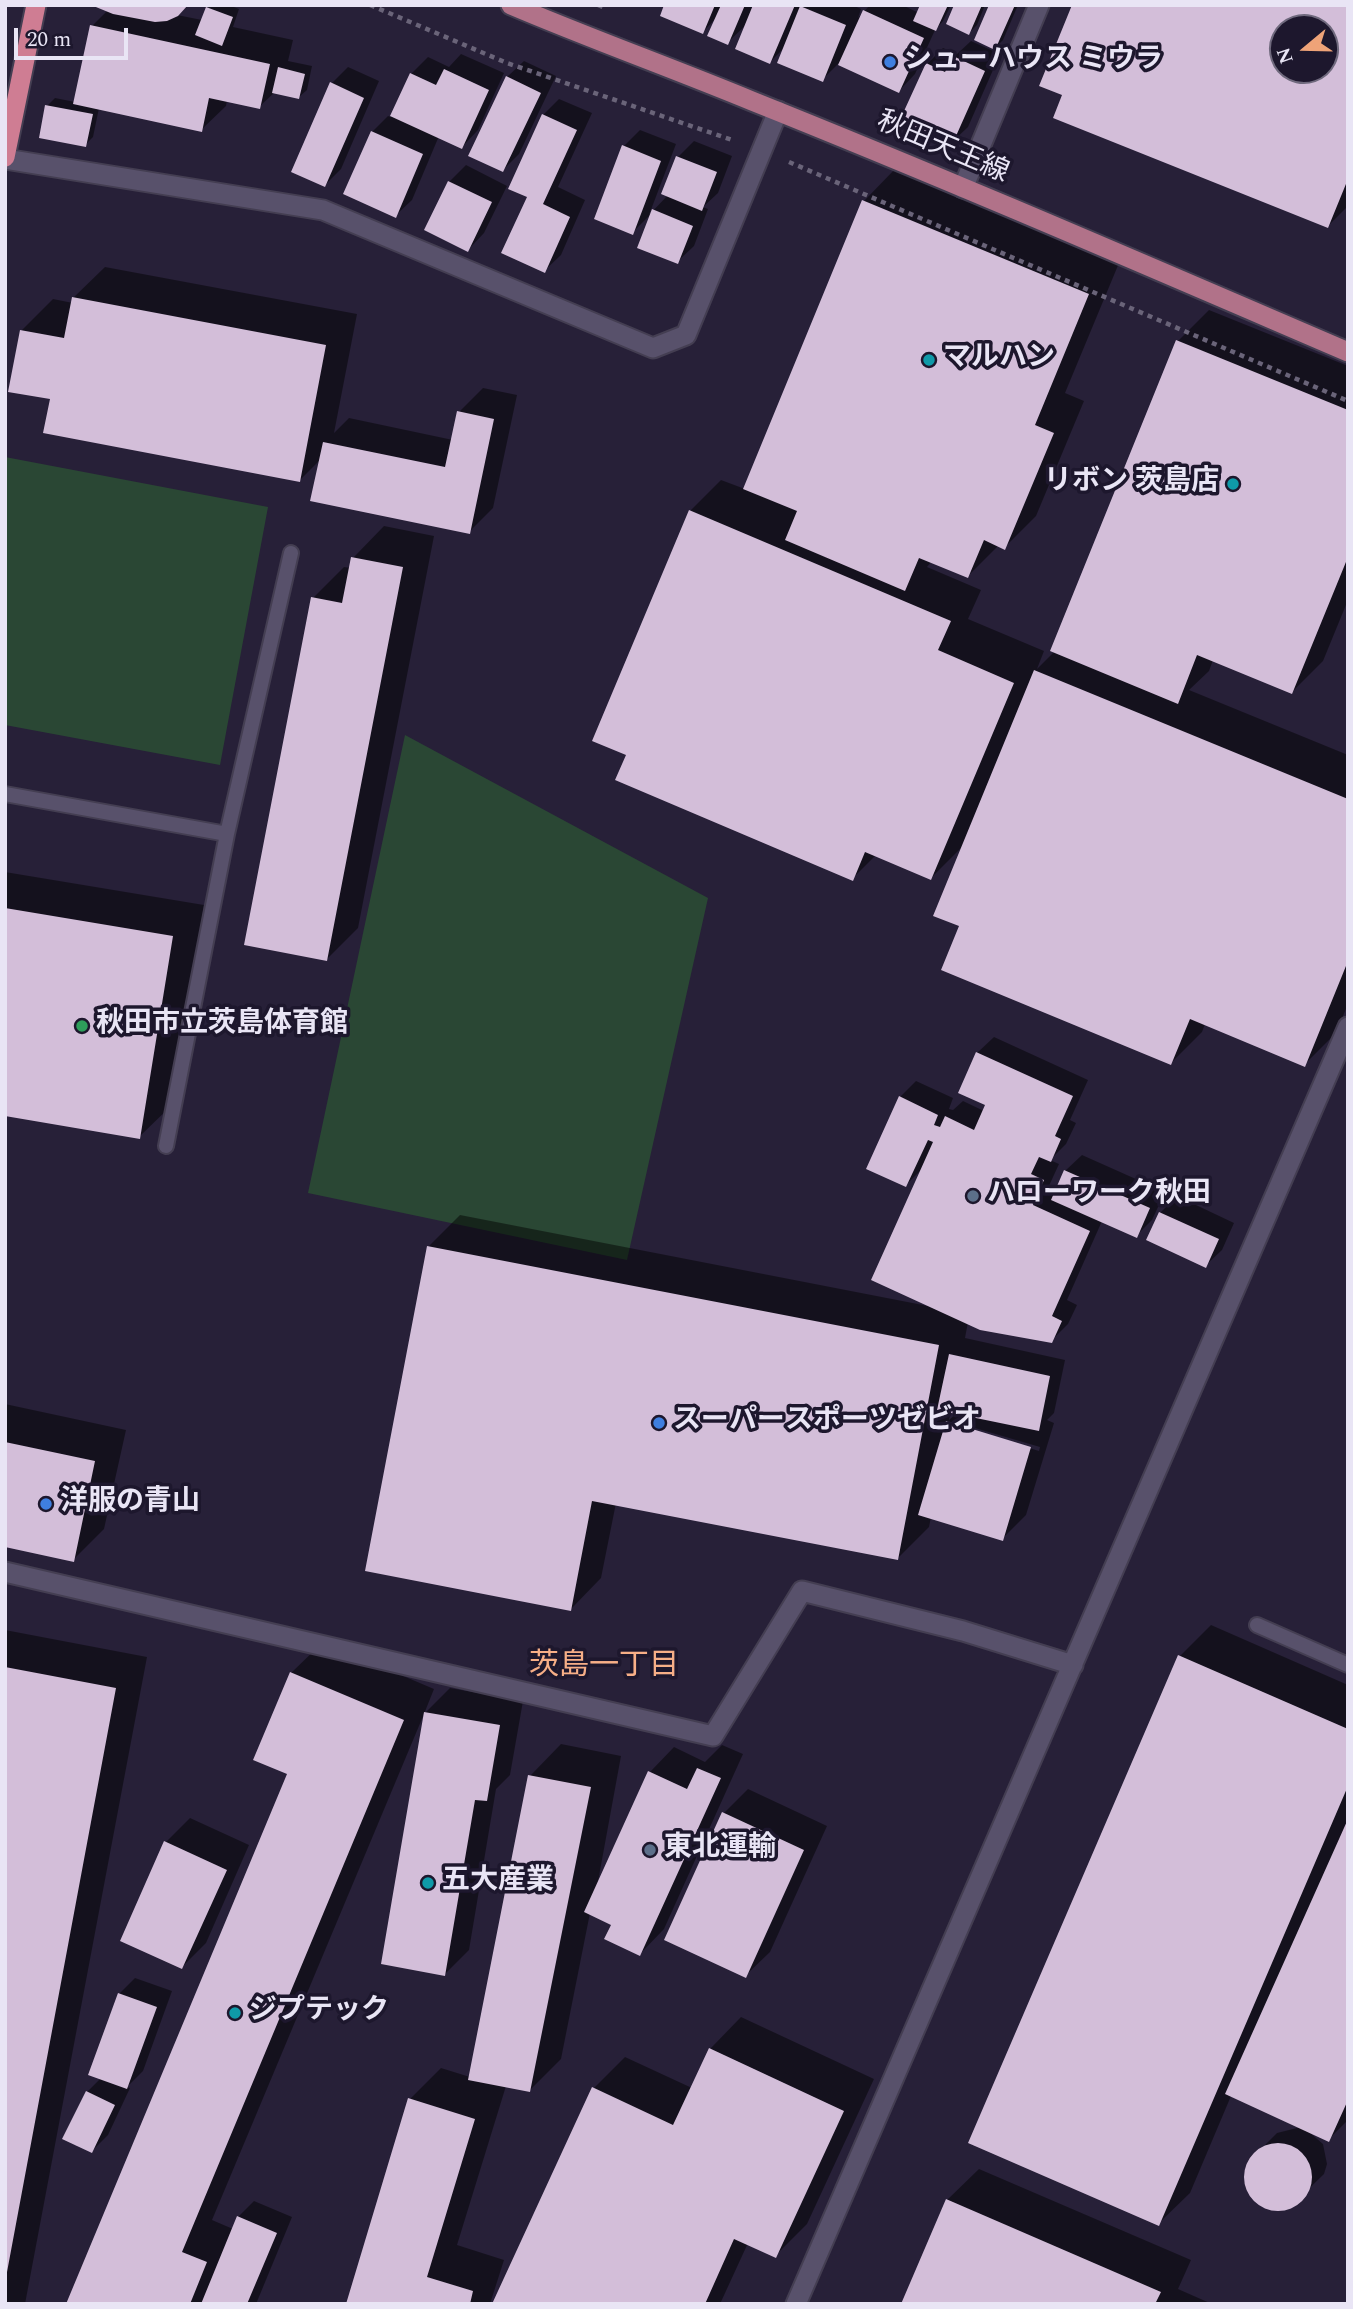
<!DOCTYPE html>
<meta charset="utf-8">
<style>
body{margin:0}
#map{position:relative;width:1353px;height:2309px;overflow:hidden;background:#272038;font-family:Spectral,serif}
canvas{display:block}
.frame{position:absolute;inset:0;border:7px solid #e9e5f5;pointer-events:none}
.north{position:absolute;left:1269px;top:14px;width:70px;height:70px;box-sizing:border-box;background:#1d172d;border:2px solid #6f697d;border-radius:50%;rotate:251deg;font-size:19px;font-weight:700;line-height:28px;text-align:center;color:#e9e5f5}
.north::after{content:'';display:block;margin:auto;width:24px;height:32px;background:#efa378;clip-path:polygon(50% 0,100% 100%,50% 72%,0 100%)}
.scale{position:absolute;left:14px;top:28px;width:114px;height:32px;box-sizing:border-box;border:4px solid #e9e5f5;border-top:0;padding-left:9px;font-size:21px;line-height:24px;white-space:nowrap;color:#e9e5f5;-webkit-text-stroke:5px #1d172d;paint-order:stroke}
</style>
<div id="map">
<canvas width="1353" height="2309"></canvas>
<div class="frame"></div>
<div class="north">N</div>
<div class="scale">20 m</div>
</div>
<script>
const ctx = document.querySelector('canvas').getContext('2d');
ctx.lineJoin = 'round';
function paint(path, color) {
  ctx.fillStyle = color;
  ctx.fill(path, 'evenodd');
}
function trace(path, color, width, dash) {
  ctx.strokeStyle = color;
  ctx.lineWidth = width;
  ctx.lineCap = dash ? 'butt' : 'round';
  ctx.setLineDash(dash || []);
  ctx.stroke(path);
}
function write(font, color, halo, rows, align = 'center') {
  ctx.font = font + ' Spectral,"Noto Sans JP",serif';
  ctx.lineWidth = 7;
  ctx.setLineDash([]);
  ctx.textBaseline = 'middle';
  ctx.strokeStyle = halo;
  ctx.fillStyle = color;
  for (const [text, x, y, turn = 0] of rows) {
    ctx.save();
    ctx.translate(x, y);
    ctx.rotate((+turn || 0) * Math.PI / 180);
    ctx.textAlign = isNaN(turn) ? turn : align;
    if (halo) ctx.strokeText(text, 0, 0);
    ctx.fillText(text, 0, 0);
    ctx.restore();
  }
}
paint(new Path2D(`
 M 5,457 L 268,507 L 220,765 L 5,725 Z
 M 405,735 L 708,898 L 627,1260 L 308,1193 Z`), '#2a4734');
paint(new Path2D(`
 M 94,5 L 177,15 L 202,20 L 210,5 L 229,5 L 239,9 L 233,27 L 293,40 L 288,61 L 312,66 L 307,90 L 299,97 L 275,92 L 259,107 L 227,100 L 226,106 L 201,130 L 99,108 L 93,137 L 85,145 L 47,106 L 55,98 L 75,102 L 92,26 L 107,11 Z
 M 666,5 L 852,5 L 861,9 L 858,18 L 870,5 L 902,5 L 919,13 L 922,5 L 951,5 L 943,21 L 935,30 L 915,74 L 899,91 L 839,63 L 822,80 L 785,47 L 770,62 L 747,24 L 727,43 L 717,17 L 703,32 Z
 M 956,5 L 985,5 L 977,25 L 969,33 Z
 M 991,5 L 1018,5 L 1003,40 L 995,48 Z
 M 1348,5 L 1348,206 L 1328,226 L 1064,94 ZM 1283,28 L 1325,28 L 1325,70 L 1283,70 Z
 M 971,41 L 1000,54 L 968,127 L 951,143 L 927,64 L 943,48 L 957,54 Z
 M 461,54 L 504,73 L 478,130 L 462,147 L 439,136 L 412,200 L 395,216 L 372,132 L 388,116 L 391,117 L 411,74 L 428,57 L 449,67 Z
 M 524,61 L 556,76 L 519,154 L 503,170 L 507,77 Z
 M 348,67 L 379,81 L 341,169 L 325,185 L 332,83 Z
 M 559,99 L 592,113 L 558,187 L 585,200 L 561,255 L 544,271 L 529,196 L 543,115 Z
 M 640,130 L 676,144 L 649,215 L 668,195 L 678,157 L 694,141 L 732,156 L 718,193 L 703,207 L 708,209 L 694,246 L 677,262 L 653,212 L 632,233 L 624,146 Z
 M 466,165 L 507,186 L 484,233 L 468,250 L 449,182 Z
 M 895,169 L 1119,263 L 1065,393 L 1084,401 L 1036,516 L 1005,547 L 999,545 L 968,576 L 932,561 L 927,567 L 981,590 L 968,619 L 1044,651 L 1037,669 L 1055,651 L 1178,341 L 1209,310 L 1348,366 L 1348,600 L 1323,661 L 1292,692 L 1213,660 L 1209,671 L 1189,690 L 1348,755 L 1348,1004 L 1336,1033 L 1304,1065 L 1205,1024 L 1202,1032 L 1171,1063 L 964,845 L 931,878 L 876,855 L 852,879 L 628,754 L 690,511 L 721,480 L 745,489 L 864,201 Z
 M 105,267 L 357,314 L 334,433 L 349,418 L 453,440 L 459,412 L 483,388 L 517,395 L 493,508 L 469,532 L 321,459 L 300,480 L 52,398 L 22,330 L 53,299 L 73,303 L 73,298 Z
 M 384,526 L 434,536 L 358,928 L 327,959 L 313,598 L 344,567 L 351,568 L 353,558 Z
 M 5,872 L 204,905 L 171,1106 L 139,1137 L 5,1114 Z
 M 994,1037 L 1088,1080 L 1070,1120 L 1076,1123 L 1066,1144 L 1050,1160 L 1059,1164 L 1048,1188 L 1056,1192 L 1065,1171 L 1082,1155 L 1165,1192 L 1152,1220 L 1136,1236 L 1102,1221 L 1067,1300 L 1077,1305 L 1068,1324 L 1051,1341 L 968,1322 L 965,1338 L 1065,1360 L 1054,1413 L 1047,1420 L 1054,1423 L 1026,1515 L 1002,1539 L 931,1517 L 929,1527 L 898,1558 L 616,1503 L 601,1578 L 570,1610 L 429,1246 L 460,1215 L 928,1306 L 923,1168 L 906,1185 L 900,1097 L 916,1081 L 953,1098 L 949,1109 L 953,1110 L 963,1101 L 984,1111 L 987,1104 L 977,1053 ZM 951,1411 L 958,1412 L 949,1420 ZM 961,1424 L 1040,1447 L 1039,1451 L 961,1427 Z
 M 1177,1196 L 1234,1223 L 1222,1250 L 1205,1266 L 1160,1213 Z
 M 5,1404 L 126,1430 L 104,1529 L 73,1560 L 5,1545 Z
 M 1211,1625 L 1348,1685 L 1348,2120 L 1329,2139 L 1309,2132 L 1323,2144 L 1327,2164 L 1324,2174 L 1291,2206 L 1270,2208 L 1253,2197 L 1248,2188 L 1247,2167 L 1252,2158 L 1277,2133 L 1301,2127 L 1231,2096 L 1190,2193 L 1158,2224 L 1180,1656 Z
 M 5,1630 L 147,1657 L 25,2304 L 5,2304 Z
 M 323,1642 L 434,1689 L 424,1714 L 450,1688 L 523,1701 L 510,1775 L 496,1789 L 469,1950 L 445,1974 L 424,1714 L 212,2220 L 233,2229 L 238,2217 L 254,2201 L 292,2217 L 256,2304 L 68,2304 L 290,1773 L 291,1673 Z
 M 561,1744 L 621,1756 L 597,1887 L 650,1772 L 674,1747 L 705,1762 L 722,1745 L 743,1754 L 664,1929 L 640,1954 L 613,1924 L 590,1913 L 561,2059 L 530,2090 L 506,2086 L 457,2245 L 504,2260 L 490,2304 L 348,2304 L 410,2099 L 441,2068 L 470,2077 L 530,1776 Z
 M 748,1789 L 827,1826 L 770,1952 L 745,1976 L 724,1813 Z
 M 190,1818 L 249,1845 L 206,1943 L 182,1967 L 166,1842 Z
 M 135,1978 L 172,1991 L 143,2071 L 127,2087 L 130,2088 L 108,2135 L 92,2151 L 65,2138 L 87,2092 L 101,2078 L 119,1994 Z
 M 741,2017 L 874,2079 L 807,2224 L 775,2256 L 748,2243 L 720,2304 L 494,2304 L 594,2088 L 625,2057 L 692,2088 L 710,2049 Z
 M 979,2169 L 1191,2260 L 1178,2289 L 1212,2304 L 903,2304 L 947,2200 Z`), '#0007');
paint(new Path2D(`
 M 91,5 L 188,5 L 178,16 L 167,21 L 155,22 L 113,14 Z
 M 664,5 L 715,5 L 703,34 L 660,16 Z
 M 721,5 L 745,5 L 728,45 L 707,36 Z
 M 753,5 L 795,5 L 770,64 L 735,49 Z
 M 920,5 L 948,5 L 936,31 L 913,21 Z
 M 954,5 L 982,5 L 969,35 L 946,24 Z
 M 989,5 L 1015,5 L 995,50 L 974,40 Z
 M 1072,5 L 1348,5 L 1348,179 L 1328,228 L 1053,118 L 1062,95 L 1039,86 ZM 1283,28 L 1325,28 L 1325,70 L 1283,70 Z
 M 800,6 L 846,25 L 823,82 L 777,63 Z
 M 206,7 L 233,17 L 222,46 L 195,35 Z
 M 863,10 L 924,38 L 899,93 L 838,65 Z
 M 90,25 L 270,64 L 260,109 L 209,98 L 202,132 L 73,104 Z
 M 953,56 L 985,71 L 952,145 L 899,122 L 926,63 L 945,72 Z
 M 278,67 L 305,74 L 299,99 L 272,93 Z
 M 444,69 L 489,90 L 462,149 L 390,116 L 410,73 L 436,85 Z
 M 506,76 L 541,93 L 503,172 L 468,156 Z
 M 330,82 L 364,98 L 325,187 L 291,172 Z
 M 45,105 L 93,114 L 86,147 L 39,138 Z
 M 542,114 L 577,130 L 543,204 L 570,217 L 545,273 L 501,253 L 527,197 L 508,189 Z
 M 371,131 L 423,154 L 396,218 L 343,194 Z
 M 622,145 L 661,161 L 633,235 L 594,219 Z
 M 676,156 L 717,172 L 702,211 L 661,194 Z
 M 448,181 L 492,202 L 468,252 L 424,230 Z
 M 862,200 L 1089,294 L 1035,425 L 1054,433 L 1005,550 L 984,540 L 968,578 L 919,558 L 905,591 L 785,540 L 797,511 L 743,489 Z
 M 652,209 L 693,226 L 678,264 L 637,248 Z
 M 72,297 L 326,345 L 300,482 L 43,433 L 50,399 L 8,392 L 20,330 L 64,338 Z
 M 1176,340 L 1348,410 L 1348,557 L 1292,694 L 1197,655 L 1178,704 L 1050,651 Z
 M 457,411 L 494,419 L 470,534 L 310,501 L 323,442 L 445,467 Z
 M 689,510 L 951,621 L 938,650 L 1014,683 L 931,880 L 865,852 L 853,881 L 615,780 L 626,755 L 592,741 Z
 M 351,557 L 403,567 L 327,961 L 244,945 L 311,597 L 342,603 Z
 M 1034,670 L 1348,799 L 1348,961 L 1305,1067 L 1190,1019 L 1171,1065 L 941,970 L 959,926 L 933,916 Z
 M 5,908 L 173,936 L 140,1139 L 5,1116 Z
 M 976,1052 L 1073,1096 L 1055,1136 L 1061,1139 L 1051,1162 L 1039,1157 L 1031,1174 L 1044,1180 L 1033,1205 L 1090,1231 L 1052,1316 L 1062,1321 L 1052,1343 L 980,1330 L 871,1280 L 933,1142 L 928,1140 L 906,1187 L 866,1169 L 899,1096 L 938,1115 L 934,1125 L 940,1127 L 945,1116 L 974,1130 L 985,1105 L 958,1093 Z
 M 1064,1170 L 1150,1208 L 1137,1238 L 1051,1200 Z
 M 1159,1212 L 1219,1239 L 1206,1268 L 1146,1240 Z
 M 427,1246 L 939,1345 L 898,1560 L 592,1501 L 571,1611 L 365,1571 Z
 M 949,1354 L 1050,1376 L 1039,1431 L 937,1410 Z
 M 946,1421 L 1031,1447 L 1003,1541 L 918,1515 Z
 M 5,1442 L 95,1461 L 74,1562 L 5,1547 Z
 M 1178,1655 L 1348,1729 L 1348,1786 L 1159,2226 L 968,2143 Z
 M 5,1667 L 116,1688 L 7,2272 L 5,2272 Z
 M 290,1672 L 404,1720 L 182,2252 L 207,2262 L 190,2304 L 66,2304 L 287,1774 L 253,1760 Z
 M 424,1712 L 500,1725 L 487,1801 L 475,1800 L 445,1976 L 381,1964 Z
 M 697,1768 L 721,1778 L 640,1956 L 604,1939 L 611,1925 L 584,1912 L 648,1771 L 687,1789 Z
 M 528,1775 L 591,1787 L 530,2092 L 468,2080 Z
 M 722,1812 L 804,1850 L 746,1978 L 664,1940 Z
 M 1348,1819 L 1348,2100 L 1329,2142 L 1225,2094 Z
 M 164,1841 L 227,1870 L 182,1969 L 120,1941 Z
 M 118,1993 L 157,2007 L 127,2089 L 88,2075 Z
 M 709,2048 L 844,2111 L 776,2258 L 734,2239 L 705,2304 L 492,2304 L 592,2087 L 673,2125 Z
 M 86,2091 L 115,2105 L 92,2153 L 62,2139 Z
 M 408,2098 L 475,2119 L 427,2277 L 473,2291 L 470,2304 L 346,2304 Z
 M1244 2177a34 34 0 1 1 68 0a34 34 0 1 1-68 0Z
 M 946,2199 L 1161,2292 L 1155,2304 L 901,2304 Z
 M 237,2216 L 277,2233 L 247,2304 L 201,2304 Z`), '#d3bed9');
const service = new Path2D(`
 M 5,794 L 227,834 L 291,553
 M 166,1146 L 227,834
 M 1257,1625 L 1348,1665`);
const minor = new Path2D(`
 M 5,159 L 323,210 L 653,348 L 686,335 L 778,111
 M 963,188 L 1039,5
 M 5,1572 L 713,1736 L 802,1591 L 963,1631 L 1073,1665
 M 796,2304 L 1348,1027`);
const primary = new Path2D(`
 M 511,5 C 591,39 672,68 752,101 C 952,181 1150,267 1348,352`);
const trunk = new Path2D(`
 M 5,157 L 36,5`);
trace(service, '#443e52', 18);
trace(minor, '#443e52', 23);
trace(primary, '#443e52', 23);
trace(trunk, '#443e52', 23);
trace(new Path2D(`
 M 370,5 L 507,63 L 735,141
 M 598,5 L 607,9
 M 789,162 L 1348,401`), '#6a6479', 4.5, [5, 5]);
trace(service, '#58516b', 14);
trace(minor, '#58516b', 19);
trace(primary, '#b17289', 19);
trace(trunk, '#cf7d93', 19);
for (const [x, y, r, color] of [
 [890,62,7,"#3f7fe0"],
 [929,360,7,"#0f9aa8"],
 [1233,484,7,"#0f9aa8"],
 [82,1026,7,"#2e9e5b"],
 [973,1196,7,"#5c6f8a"],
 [659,1423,7,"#3f7fe0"],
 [46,1504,7,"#3f7fe0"],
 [650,1850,7,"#5c6f8a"],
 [428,1883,7,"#0f9aa8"],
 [235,2013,7,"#0f9aa8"]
]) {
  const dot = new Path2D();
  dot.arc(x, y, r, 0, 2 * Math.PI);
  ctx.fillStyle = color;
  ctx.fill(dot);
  trace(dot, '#1d172d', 2.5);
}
write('bold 28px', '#e9e5f5', '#1d172d', [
 ["シューハウス ミウラ",904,62],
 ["マルハン",943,360],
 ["リボン 茨島店",1219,484,"right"],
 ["秋田市立茨島体育館",96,1026],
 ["ハローワーク秋田",987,1196],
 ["スーパースポーツゼビオ",673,1423],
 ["洋服の青山",60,1504],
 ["東北運輸",664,1850],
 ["五大産業",442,1883],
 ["ジプテック",249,2013]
], 'left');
write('28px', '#e9e5f5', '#1d172d', [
 ["秋田天王線",942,149,23]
]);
write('30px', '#f7af87', '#1d172d', [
 ["茨島一丁目",604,1668]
]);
</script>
